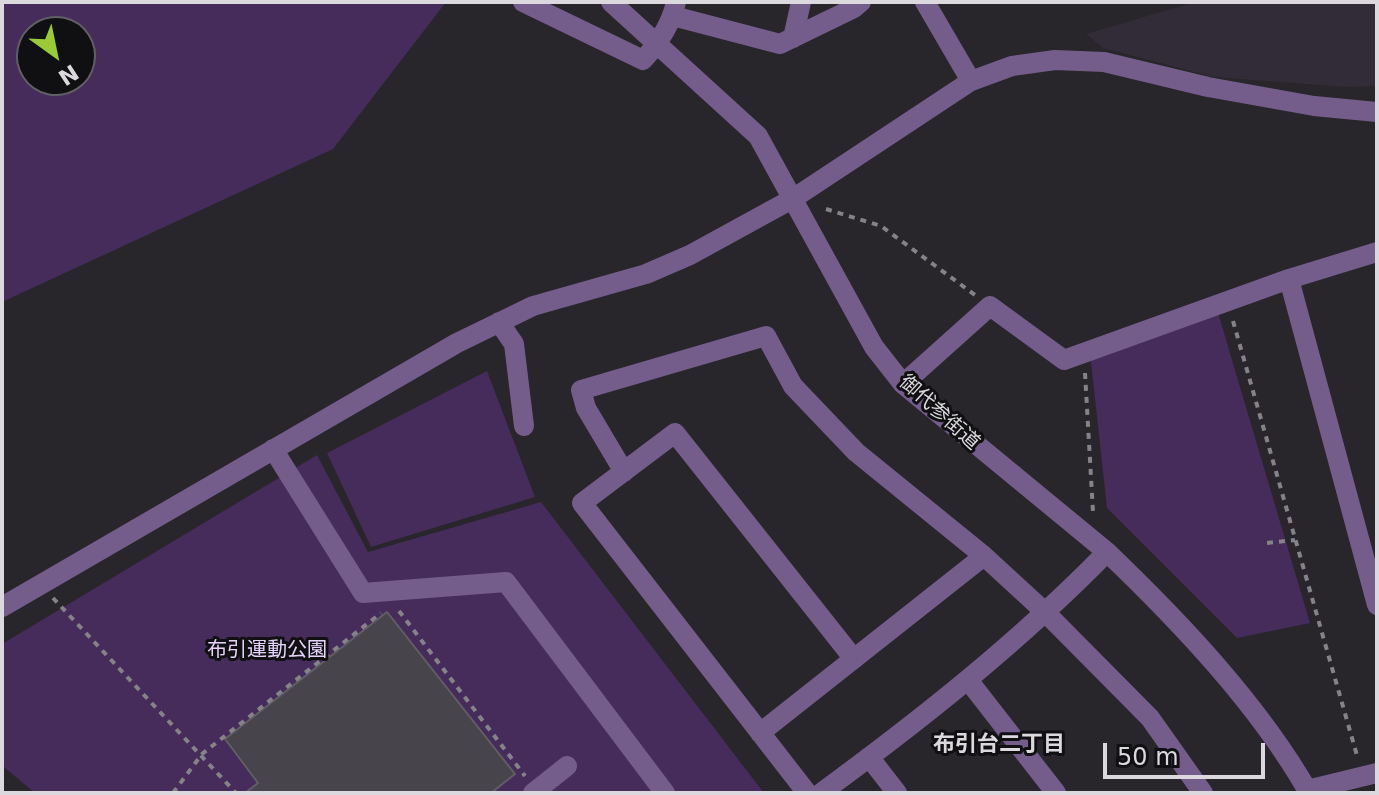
<!DOCTYPE html>
<meta charset="utf-8">
<style>
body{margin:0}
#map{position:relative;width:1379px;height:795px;overflow:hidden;background:#28252b;font-family:"DejaVu Sans",sans-serif}
canvas{display:block}
.frame{position:absolute;inset:0;border:4px solid #dbd9dd;pointer-events:none}
.north{position:absolute;left:16px;top:16px;width:80px;height:80px;box-sizing:border-box;background:#100f11;border:2px solid #616063;border-radius:50%;rotate:147deg;font-size:22px;font-weight:700;line-height:32px;text-align:center;color:#dbd9dd}
.north::after{content:'';display:block;margin:auto;width:28px;height:36px;background:#99cb36;clip-path:polygon(50% 0,100% 100%,50% 72%,0 100%)}
.scale{position:absolute;left:1103px;top:743px;width:162px;height:36px;box-sizing:border-box;border:4px solid #dbd9dd;border-top:0;padding-left:10px;font-size:24px;line-height:28px;white-space:nowrap;color:#dbd9dd;-webkit-text-stroke:6px #100f11;paint-order:stroke}
</style>
<div id="map">
<canvas width="1379" height="795"></canvas>
<div class="frame"></div>
<div class="north">N</div>
<div class="scale">50 m</div>
</div>
<script>
const ctx = document.querySelector('canvas').getContext('2d');
ctx.lineJoin = 'round';
function paint(path, color) {
  ctx.fillStyle = color;
  ctx.fill(path, 'evenodd');
}
function trace(path, color, width, dash) {
  ctx.strokeStyle = color;
  ctx.lineWidth = width;
  ctx.lineCap = dash ? 'butt' : 'round';
  ctx.setLineDash(dash || []);
  ctx.stroke(path);
}
function write(font, color, halo, rows, align = 'center') {
  ctx.font = font + ' "DejaVu Sans","Noto Sans JP",sans-serif';
  ctx.lineWidth = 6;
  ctx.setLineDash([]);
  ctx.textBaseline = 'middle';
  ctx.strokeStyle = halo;
  ctx.fillStyle = color;
  for (const [text, x, y, turn = 0] of rows) {
    ctx.save();
    ctx.translate(x, y);
    ctx.rotate((+turn || 0) * Math.PI / 180);
    ctx.textAlign = isNaN(turn) ? turn : align;
    if (halo) ctx.strokeText(text, 0, 0);
    ctx.fillText(text, 0, 0);
    ctx.restore();
  }
}
paint(new Path2D(`
 M 1195,2 L 1377,2 L 1377,86 L 1347,87 L 1214,77 L 1103,48 L 1086,34 Z`), '#322c38');
paint(new Path2D(`
 M 2,2 L 446,2 L 333,149 L 2,302 ZM 32,32 L 80,32 L 80,80 L 32,80 Z
 M 1216,306 L 1310,623 L 1237,638 L 1107,508 L 1090,353 Z
 M 487,371 L 535,497 L 371,547 L 327,453 Z
 M 317,455 L 368,552 L 541,502 L 764,793 L 35,793 L 5,768 L 2,764 L 2,644 Z`), '#452c5b');
const building = new Path2D(`
 M 387,612 L 515,774 L 491,793 L 245,793 L 258,783 L 225,739 Z`);
paint(building, '#48444b');
trace(building, '#615e65', 2);
trace(new Path2D(`
 M 826,209 L 881,226 L 975,295
 M 1233,321 L 1358,759
 M 1085,373 L 1093,512
 M 1267,543 L 1295,540
 M 53,598 L 236,793
 M 399,611 L 525,776
 M 173,793 L 202,754 L 381,613`), '#858388', 4, [6, 6]);
trace(new Path2D(`
 M 523,2 L 643,60 C 659,43 671,25 676,2
 M 611,2 L 758,136 L 874,347 L 903,384 L 1107,552 C 1180,622 1259,705 1309,793
 M 925,2 L 971,81
 M 673,16 L 780,44 L 854,8 L 861,2
 M 793,38 L 801,2
 M 1289,279 L 1377,605
 M 499,322 L 514,344 L 524,426
 M 903,384 L 990,306 L 1064,360 L 1289,279 L 1377,252
 M 273,449 L 363,593 L 506,582 L 665,793
 M 624,472 L 586,408 L 581,390 L 766,336 L 793,386 L 856,452 L 984,556 L 1046,613 L 1150,718 L 1203,793
 M 2,607 L 457,343 L 533,306 L 646,274 L 690,255 L 794,198 L 971,81 L 1012,66 L 1055,60 L 1104,62 L 1208,87 L 1314,106 L 1377,112
 M 968,680 L 1056,793
 M 760,733 L 984,556
 M 869,757 L 897,793
 M 1307,790 L 1377,773
 M 533,793 L 567,766
 M 807,793 L 582,503 L 675,433 L 854,659
 M 821,793 C 922,719 1019,642 1107,552`), '#745d8b', 20);
write('20px', '#dbd9dd', '#100f11', [
 ["御代参街道",939,413,42]
]);
write('20px', '#e5d3fa', '#100f11', [
 ["布引運動公園",267,651]
]);
write('bold 22px', '#dbd9dd', '#100f11', [
 ["布引台二丁目",999,745]
]);
</script>
